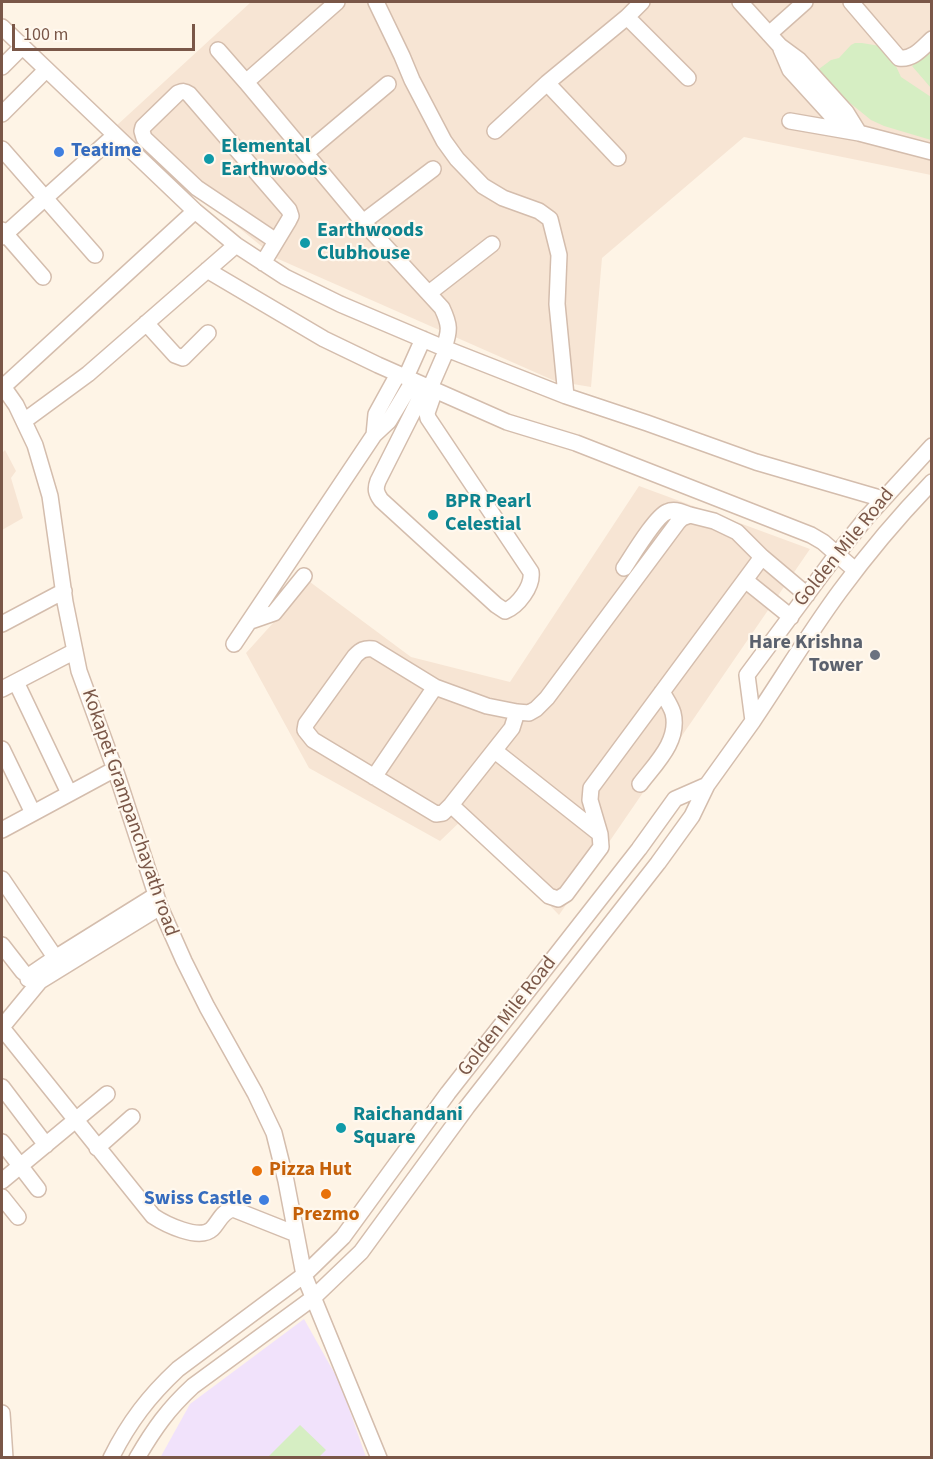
<!DOCTYPE html>
<style>
body{margin:0}
#map{position:relative;width:933px;height:1459px;overflow:hidden;background:#fef4e6;font-family:"Source Sans 3",sans-serif}
canvas{display:block}
.frame{position:absolute;inset:0;border:3px solid #7a5748;pointer-events:none}
.scale{position:absolute;left:12px;top:24px;width:183px;height:27px;box-sizing:border-box;border:3px solid #7a5748;border-top:0;padding-left:8px;font-size:18px;line-height:21px;white-space:nowrap;color:#7a5748;-webkit-text-stroke:4px #fff8ee;paint-order:stroke}
</style>
<div id="map">
<canvas width="933" height="1459"></canvas>
<div class="frame"></div>
<div class="scale">100 m</div>
</div>
<script>
const ctx = document.querySelector('canvas').getContext('2d');
ctx.lineJoin = 'round';
function paint(path, color) {
  ctx.fillStyle = color;
  ctx.fill(path, 'evenodd');
}
function trace(path, color, width, dash) {
  ctx.strokeStyle = color;
  ctx.lineWidth = width;
  ctx.lineCap = dash ? 'butt' : 'round';
  ctx.setLineDash(dash || []);
  ctx.stroke(path);
}
function write(font, color, halo, rows, align = 'center') {
  ctx.font = font + ' "Source Sans 3",sans-serif';
  ctx.lineWidth = 4.5;
  ctx.setLineDash([]);
  ctx.textBaseline = 'middle';
  ctx.strokeStyle = halo;
  ctx.fillStyle = color;
  for (const [text, x, y, turn = 0] of rows) {
    ctx.save();
    ctx.translate(x, y);
    ctx.rotate((+turn || 0) * Math.PI / 180);
    ctx.textAlign = isNaN(turn) ? turn : align;
    if (halo) ctx.strokeText(text, 0, 0);
    ctx.fillText(text, 0, 0);
    ctx.restore();
  }
}
paint(new Path2D(`
 M 251,2 L 931,2 L 931,175 L 744,137 L 602,258 L 591,387 L 555,381 L 276,258 L 115,127 Z
 M 5,450 L 16,471 L 11,478 L 23,518 L 2,530 L 2,453 Z
 M 639,486 L 810,549 L 559,915 L 465,817 L 440,841 L 309,768 L 246,653 L 310,582 L 411,657 L 510,682 Z`), '#f7e5d4');
paint(new Path2D(`
 M 304,1319 L 340,1383 L 366,1457 L 160,1458 L 190,1404 Z`), '#f1e2fb');
paint(new Path2D(`
 M 855,43 L 862,43 L 880,46 L 895,64 L 901,77 L 931,97 L 931,140 L 884,126 L 871,120 L 834,90 L 829,84 L 819,69 L 831,60 L 839,58 L 851,45 Z
 M 931,49 L 931,88 L 912,66 Z
 M 300,1425 L 326,1450 L 319,1457 L 268,1457 Z`), '#d6eec3');
const minor = new Path2D(`
 M 376,2 L 402,56 L 412,80 L 444,141 L 457,159 L 483,186 L 503,198 L 539,211 L 550,219 L 559,255 L 557,304 L 566,396
 M 740,2 L 780,46 L 799,60 L 846,112 L 859,133
 M 851,2 L 899,58 C 913,60 922,48 932,39
 M 627,17 L 688,78
 M 2,27 L 195,211 L 236,245 L 285,277 L 340,304 L 439,346 L 566,396 L 647,423 L 756,462 L 883,499
 M 769,34 L 805,2
 M 781,49 L 790,70 L 831,115 L 854,130
 M 218,50 L 246,82 L 363,222 L 442,308 C 450,325 450,330 444,348
 M 2,67 L 22,47
 M 246,82 L 337,2
 M 547,83 L 618,158
 M 2,114 L 46,70
 M 790,121 L 859,133 L 932,152
 M 495,131 L 547,83 L 627,17 L 642,2
 M 2,149 L 95,255
 M 306,153 L 388,84
 M 363,222 L 433,169
 M 2,230 L 43,277
 M 2,237 L 115,135
 M 263,263 L 289,220 L 291,216 L 289,210 L 189,94 C 185,91 183,91 178,93 L 143,127 L 142,131 L 144,138 L 197,188 L 276,241
 M 207,270 L 324,339 L 378,365 L 507,422 L 576,443 L 811,535 L 823,542 L 855,570
 M 429,293 L 492,244
 M 146,323 L 175,355 L 183,358 L 208,333
 M 406,377 L 423,339
 M 2,385 L 16,405 L 35,445 L 50,496 L 65,602 L 79,671 L 117,775 L 160,907 L 184,961 L 207,1007 L 255,1093 L 274,1133 L 286,1181 L 304,1275 L 379,1458
 M 426,386 L 378,481 C 375,489 376,493 381,500 L 496,605 L 505,611 C 518,606 533,586 531,572 L 428,418 L 427,413 L 435,390
 M 3,387 L 195,211
 M 430,388 L 447,349
 M 24,421 L 88,374 L 236,245
 M 374,435 L 376,414 L 398,374
 M 932,446 L 867,517 L 837,554 L 747,675 L 753,721 C 782,678 809,633 840,591 C 868,553 899,516 932,482
 M 624,568 C 632,556 656,516 667,512 C 675,508 683,513 690,515
 M 745,580 L 791,617
 M 251,621 L 274,613 L 304,576
 M 2,624 L 64,591
 M 234,644 L 374,435 L 389,421 L 413,381
 M 16,682 L 69,793
 M 2,689 L 75,651
 M 517,712 L 512,728 L 451,805 L 443,813 L 436,814 L 313,740 L 305,730 L 306,724 L 355,656 C 361,650 364,648 373,649 L 435,687 L 487,706 L 517,712 L 529,713 L 536,709 L 547,698 L 678,522 L 682,518 L 690,515 L 714,521 L 737,532 L 762,557 L 807,595
 M 2,749 L 33,813
 M 495,751 L 600,834
 M 374,777 L 435,687
 M 640,784 C 655,764 680,741 673,713 C 671,706 666,699 662,692
 M 451,805 L 549,896 L 558,899 L 566,894 L 601,847 L 600,834 L 590,800 L 591,788 L 762,557
 M 2,830 L 115,769
 M 2,879 L 61,966
 M 2,945 L 23,972
 M 28,979 L 33,973 L 55,958 L 156,895
 M 2,1027 L 40,981 L 160,907
 M 2,1028 L 153,1216 C 165,1224 199,1241 212,1229 C 219,1222 222,1211 233,1209 L 296,1234
 M 2,1087 L 46,1145
 M 2,1142 L 38,1189
 M 97,1148 L 132,1117
 M 2,1181 L 107,1094
 M 2,1197 L 18,1217
 M 2,1413 L 5,1458
 M 111,1458 C 129,1422 149,1396 178,1369 L 304,1275 L 343,1237 L 448,1093 L 639,849 L 675,799 L 707,785
 M 137,1458 C 154,1429 168,1409 193,1386 L 313,1298 L 361,1252 L 467,1107 L 658,863 L 692,816 L 707,785 L 753,721`);
trace(minor, '#d4bdad', 18);
trace(minor, '#fff', 15);
for (const [x, y, r, color] of [
 [59,152,6,"#3f7fe0"],
 [209,159,6,"#0f9aa8"],
 [305,243,6,"#0f9aa8"],
 [433,515,6,"#0f9aa8"],
 [875,655,6,"#6b7280"],
 [341,1128,6,"#0f9aa8"],
 [257,1171,6,"#e8710a"],
 [326,1194,6,"#e8710a"],
 [264,1200,6,"#3f7fe0"]
]) {
  const dot = new Path2D();
  dot.arc(x, y, r, 0, 2 * Math.PI);
  ctx.fillStyle = color;
  ctx.fill(dot);
  trace(dot, '#fff8ee', 2);
}
write('bold 20px', '#0d838f', '#fff8ee', [
 ["Elemental",221,148],
 ["Earthwoods",221,171],
 ["Earthwoods",317,232],
 ["Clubhouse",317,255],
 ["BPR Pearl",445,503],
 ["Celestial",445,526],
 ["Raichandani",353,1116],
 ["Square",353,1139]
], 'left');
write('bold 20px', '#366cbe', '#fff8ee', [
 ["Teatime",71,152],
 ["Swiss Castle",252,1200,"right"]
], 'left');
write('20px', '#7a5748', '#fff8ee', [
 ["Golden Mile Road",845,548,-51],
 ["Kokapet Grampanchayath road",129,813,71],
 ["Golden Mile Road",508,1017,-52]
]);
write('bold 20px', '#5b616d', '#fff8ee', [
 ["Hare Krishna",863,644],
 ["Tower",863,667]
], 'right');
write('bold 20px', '#c56008', '#fff8ee', [
 ["Pizza Hut",269,1171],
 ["Prezmo",326,1216,"center"]
], 'left');
</script>
